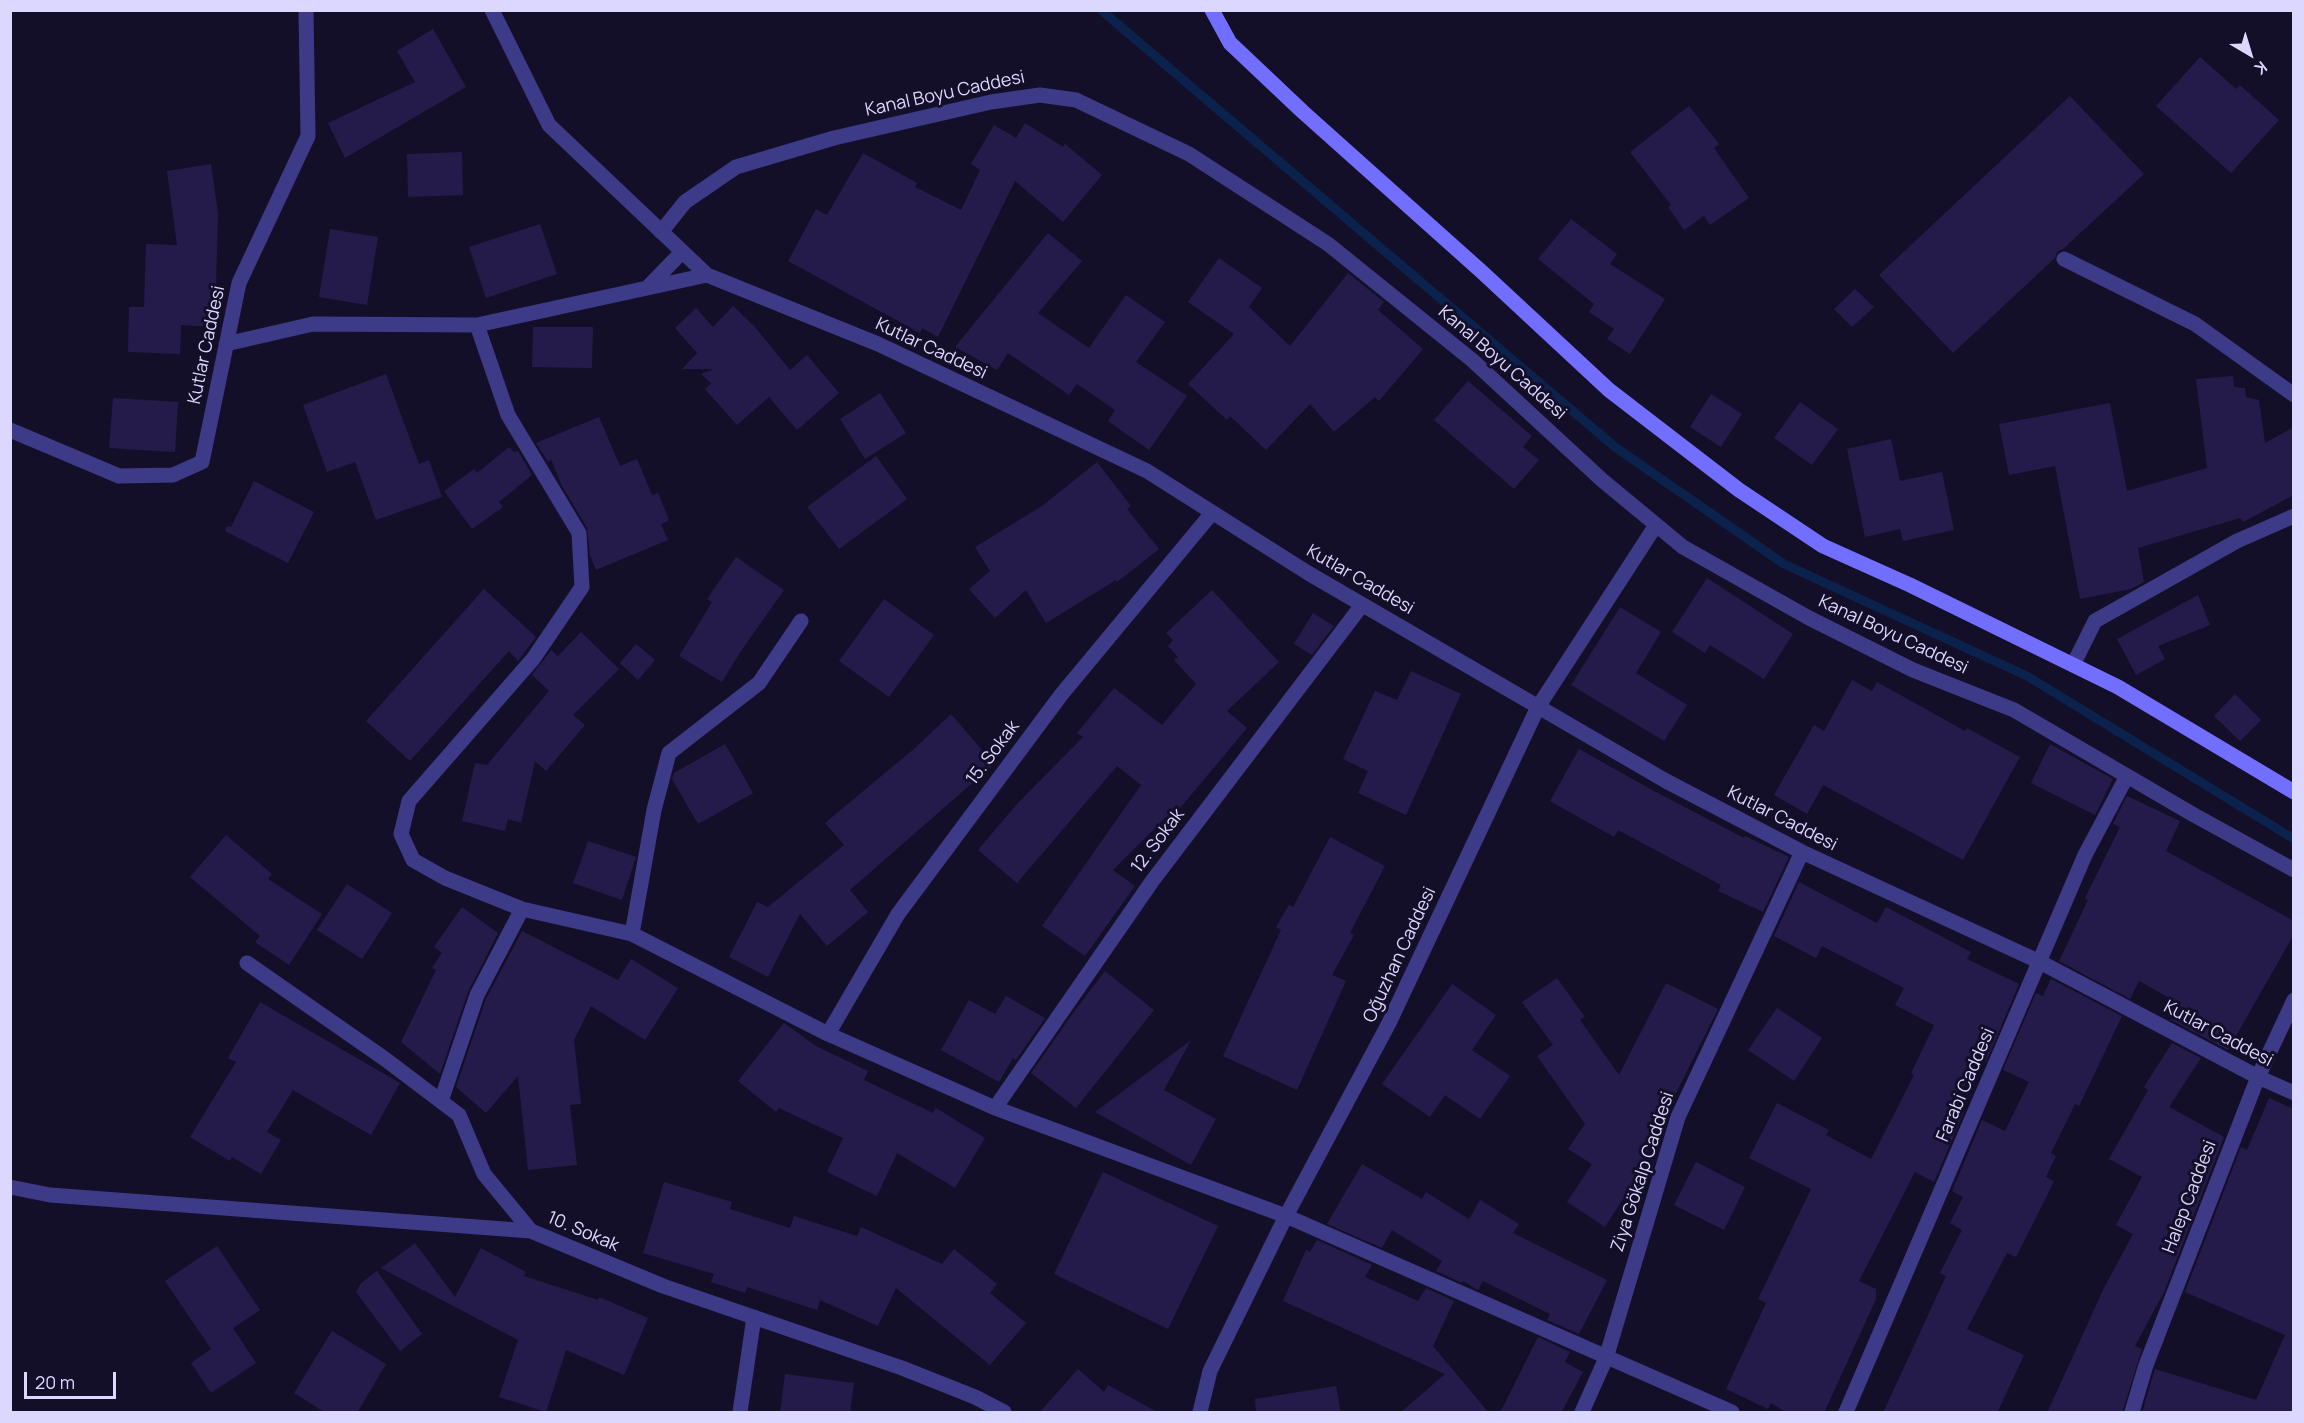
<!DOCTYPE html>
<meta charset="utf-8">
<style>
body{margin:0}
#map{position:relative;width:2304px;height:1423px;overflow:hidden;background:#140f29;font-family:Manrope,sans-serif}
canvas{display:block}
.frame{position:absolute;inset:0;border:12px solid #dcd7ff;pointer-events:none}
.north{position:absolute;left:2220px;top:24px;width:60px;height:60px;-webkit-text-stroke:4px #140f29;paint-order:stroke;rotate:142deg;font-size:16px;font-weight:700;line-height:24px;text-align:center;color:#dcd7ff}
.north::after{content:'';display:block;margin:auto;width:21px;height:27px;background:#dcd7ff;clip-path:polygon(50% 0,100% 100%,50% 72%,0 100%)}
.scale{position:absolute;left:24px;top:1372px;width:92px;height:27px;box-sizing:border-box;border:3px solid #dcd7ff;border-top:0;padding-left:8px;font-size:18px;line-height:21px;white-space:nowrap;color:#dcd7ff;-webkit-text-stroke:4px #140f29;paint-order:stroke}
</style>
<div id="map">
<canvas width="2304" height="1423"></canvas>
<div class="frame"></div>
<div class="north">K</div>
<div class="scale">20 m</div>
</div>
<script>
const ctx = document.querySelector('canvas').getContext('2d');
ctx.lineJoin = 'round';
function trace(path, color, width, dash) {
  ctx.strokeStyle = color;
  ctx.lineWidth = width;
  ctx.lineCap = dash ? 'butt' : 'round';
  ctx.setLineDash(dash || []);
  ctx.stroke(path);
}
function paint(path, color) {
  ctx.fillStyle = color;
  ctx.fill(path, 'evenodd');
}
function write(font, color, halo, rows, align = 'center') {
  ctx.font = font + ' Manrope,sans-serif';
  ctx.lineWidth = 6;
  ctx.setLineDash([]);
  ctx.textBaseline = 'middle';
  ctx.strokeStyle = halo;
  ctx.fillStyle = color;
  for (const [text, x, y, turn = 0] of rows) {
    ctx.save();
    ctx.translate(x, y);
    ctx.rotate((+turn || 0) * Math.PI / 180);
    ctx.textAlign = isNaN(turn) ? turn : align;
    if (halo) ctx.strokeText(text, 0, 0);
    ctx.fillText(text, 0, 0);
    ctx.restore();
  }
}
trace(new Path2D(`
 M 1101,10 L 1615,447 L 1784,564 L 2027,676 L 2294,839`), '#0b234c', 9);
paint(new Path2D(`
 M 433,29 L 466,87 L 345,158 L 328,123 L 415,82 L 397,51 Z
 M 2200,57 L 2236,89 L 2240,85 L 2279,120 L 2231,173 L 2156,106 Z
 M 2070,96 L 2144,174 L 2063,249 L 2058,251 L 2055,258 L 1953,353 L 1879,275 Z
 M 1689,106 L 1719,144 L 1714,148 L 1749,198 L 1710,225 L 1704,216 L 1684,230 L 1668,207 L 1671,205 L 1630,152 Z
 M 1025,123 L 1063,147 L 1065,144 L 1102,175 L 1063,222 L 1015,181 L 938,337 L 922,328 L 920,333 L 788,261 L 816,209 L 827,215 L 863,153 L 917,183 L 915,187 L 961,210 L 980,170 L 971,164 L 994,125 L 1016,138 Z
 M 462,152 L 463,195 L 408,197 L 407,154 Z
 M 211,164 L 218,213 L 215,327 L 181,325 L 180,354 L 128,352 L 129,307 L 144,307 L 146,244 L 177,245 L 167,171 Z
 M 1571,219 L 1617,254 L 1610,264 L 1665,299 L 1630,354 L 1607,339 L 1614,329 L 1589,312 L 1594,304 L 1538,259 Z
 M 540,224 L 557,274 L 486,298 L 469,247 Z
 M 330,229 L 378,237 L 367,305 L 319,297 Z
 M 1048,233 L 1082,261 L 1038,313 L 1089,348 L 1126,295 L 1165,322 L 1136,362 L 1187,396 L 1149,450 L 1108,421 L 1115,410 L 1077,384 L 1069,395 L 1008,353 L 997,370 L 955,347 Z
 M 1219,258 L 1262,288 L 1249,307 L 1290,346 L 1348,273 L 1384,302 L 1378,310 L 1423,349 L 1379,401 L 1375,397 L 1334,432 L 1310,404 L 1266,450 L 1230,416 L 1227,420 L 1188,384 L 1234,334 L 1188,302 Z
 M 1855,289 L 1874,307 L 1852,327 L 1834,309 Z
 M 733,306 L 754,326 L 790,370 L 807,355 L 839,393 L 797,430 L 769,397 L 737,425 L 705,389 L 711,383 L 701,374 L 714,369 L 682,369 L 697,353 L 675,328 L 696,308 L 713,327 Z
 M 533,327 L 593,327 L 592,368 L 532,367 Z
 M 386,374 L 419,464 L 429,460 L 442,497 L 376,520 L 355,462 L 327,472 L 303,405 Z
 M 2233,376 L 2234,387 L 2245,388 L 2246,397 L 2259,400 L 2265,443 L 2294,427 L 2294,495 L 2243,522 L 2240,518 L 2138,548 L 2144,582 L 2131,589 L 2080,599 L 2055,466 L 2009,475 L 1999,424 L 2110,403 L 2127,491 L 2207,468 L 2196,379 Z
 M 1468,381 L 1532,436 L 1523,447 L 1539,460 L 1514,489 L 1434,420 Z
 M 880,393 L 906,433 L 865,459 L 840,419 Z
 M 1711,394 L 1742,414 L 1721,447 L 1690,427 Z
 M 113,398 L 178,402 L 175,452 L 109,448 Z
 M 1800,402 L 1838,429 L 1812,465 L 1774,438 Z
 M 599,417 L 620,466 L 637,459 L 652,495 L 658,493 L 669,520 L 661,524 L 668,540 L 596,570 L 590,555 L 587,528 L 561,484 L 551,459 L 548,462 L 536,443 Z
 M 1891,439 L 1900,481 L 1942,472 L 1954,530 L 1903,541 L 1900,529 L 1865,537 L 1847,449 Z
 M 509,447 L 514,452 L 518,451 L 532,475 L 499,502 L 503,507 L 472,529 L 444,491 L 474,469 L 477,473 Z
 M 876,456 L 907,499 L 839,549 L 807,507 Z
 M 1097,462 L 1131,506 L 1127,509 L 1159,549 L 1117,582 L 1116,580 L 1046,623 L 1026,590 L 995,618 L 969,589 L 990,571 L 975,547 L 1042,506 Z
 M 254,481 L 314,512 L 288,563 L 225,531 L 227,526 L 231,527 Z
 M 736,557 L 784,590 L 741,651 L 722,682 L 679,656 L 712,602 L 707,599 Z
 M 1707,578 L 1793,634 L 1764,679 L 1710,645 L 1705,653 L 1672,632 Z
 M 484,589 L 536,637 L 518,661 L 509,651 L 410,761 L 366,721 Z
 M 1212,590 L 1279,662 L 1227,711 L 1247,728 L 1170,820 L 1166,817 L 1113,870 L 1135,886 L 1085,956 L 1042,926 L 1141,785 L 1117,766 L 1017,883 L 978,850 L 1016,805 L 1083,737 L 1077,733 L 1114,688 L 1162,725 L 1196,684 L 1174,660 L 1178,657 L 1168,646 L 1173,640 L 1166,633 Z
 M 2198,595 L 2210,625 L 2158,646 L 2165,659 L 2136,675 L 2117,639 Z
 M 884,599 L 934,635 L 889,697 L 839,661 Z
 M 1620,607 L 1661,632 L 1636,673 L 1687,705 L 1664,741 L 1571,685 Z
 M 1313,613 L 1334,626 L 1312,655 L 1294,644 Z
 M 581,632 L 619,669 L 573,715 L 585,725 L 546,771 L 535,761 L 521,823 L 508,819 L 505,831 L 462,821 L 475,763 L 487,765 L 549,691 L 532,675 L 551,650 L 558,656 Z
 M 636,644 L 655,660 L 638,680 L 620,663 Z
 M 1411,671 L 1461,694 L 1406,815 L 1358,793 L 1368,771 L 1343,759 L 1375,691 L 1397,700 Z
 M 1852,680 L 1872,691 L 1877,682 L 1965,731 L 1967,728 L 2020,757 L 1963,860 L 1823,785 L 1807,814 L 1774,795 L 1814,725 L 1824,731 Z
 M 2235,694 L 2261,720 L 2240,741 L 2214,716 Z
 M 951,714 L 994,764 L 850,890 L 868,912 L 827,946 L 800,914 L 768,977 L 729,957 L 757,902 L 768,907 L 844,845 L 825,823 L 915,748 Z
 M 725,744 L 753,793 L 698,824 L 672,779 L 674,773 Z
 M 2050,744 L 2113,779 L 2095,815 L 2031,783 Z
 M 1579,749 L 1654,791 L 1744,838 L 1745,836 L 1789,857 L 1763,912 L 1718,891 L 1721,885 L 1618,830 L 1614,837 L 1550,801 Z
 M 2127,796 L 2180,821 L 2166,851 L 2294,921 L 2294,934 L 2228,1050 L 2171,1020 L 2180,1004 L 2139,981 L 2130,999 L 2059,961 L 2088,900 L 2085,898 L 2120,827 L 2113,824 Z
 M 226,835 L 272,874 L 268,879 L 322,914 L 289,965 L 255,942 L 260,936 L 190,877 Z
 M 1330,837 L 1385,866 L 1350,933 L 1354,935 L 1332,975 L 1346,981 L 1297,1090 L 1223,1056 L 1281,930 L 1276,927 L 1289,905 L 1293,907 Z
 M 588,841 L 636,857 L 622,900 L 573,883 Z
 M 1799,882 L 1877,923 L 1886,907 L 1971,952 L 1967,959 L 2019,984 L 1986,1062 L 1978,1058 L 1954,1107 L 1964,1112 L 1934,1182 L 1915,1172 L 1859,1281 L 1876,1289 L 1876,1299 L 1824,1413 L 1788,1413 L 1771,1403 L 1768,1409 L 1726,1389 L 1766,1303 L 1758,1299 L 1811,1189 L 1749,1158 L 1777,1103 L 1829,1130 L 1826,1135 L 1871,1159 L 1914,1075 L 1911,1073 L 1934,1025 L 1895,1005 L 1904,988 L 1822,946 L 1816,958 L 1774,936 Z
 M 347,884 L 392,913 L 362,959 L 317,930 Z
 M 462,907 L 498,933 L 468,992 L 440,1074 L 401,1042 L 436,970 L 432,968 L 442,953 L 434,947 Z
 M 522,931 L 618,980 L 631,959 L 678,988 L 645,1040 L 591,1006 L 574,1040 L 581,1104 L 570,1105 L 577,1165 L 528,1170 L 518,1076 L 486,1113 L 456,1087 L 486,999 Z
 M 1105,971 L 1154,1010 L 1076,1108 L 1031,1073 L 1076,1009 Z
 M 1557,978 L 1585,1017 L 1580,1020 L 1619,1075 L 1666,983 L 1718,1009 L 1640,1165 L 1643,1167 L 1605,1227 L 1567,1202 L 1592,1164 L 1568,1149 L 1585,1124 L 1537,1056 L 1553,1045 L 1522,1002 Z
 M 2051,979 L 2122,1016 L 2079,1106 L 2075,1104 L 2051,1153 L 2056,1156 L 2046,1177 L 2054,1181 L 2045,1200 L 2016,1257 L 2007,1253 L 1967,1329 L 2024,1355 L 1997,1413 L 1883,1413 L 1946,1276 L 1940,1273 L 1962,1230 L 1950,1223 L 1963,1197 L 1952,1191 L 1982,1120 L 2005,1131 L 2029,1082 L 2003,1070 L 2036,993 L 2043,996 Z
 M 1452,984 L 1496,1015 L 1472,1050 L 1510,1076 L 1480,1119 L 1445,1095 L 1430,1117 L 1382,1084 Z
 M 1006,996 L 1045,1018 L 1016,1060 L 1013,1058 L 999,1082 L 941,1050 L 969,1000 L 995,1014 Z
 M 260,1002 L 400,1083 L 371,1135 L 293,1090 L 267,1132 L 281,1140 L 261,1174 L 232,1157 L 230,1161 L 190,1137 L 236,1062 L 228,1058 Z
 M 1777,1008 L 1822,1038 L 1794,1081 L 1748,1050 Z
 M 784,1023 L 816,1046 L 868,1071 L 864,1080 L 933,1113 L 936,1108 L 985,1138 L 955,1188 L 897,1153 L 877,1196 L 827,1172 L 843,1138 L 779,1108 L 776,1112 L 738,1081 Z
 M 1191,1040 L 1164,1090 L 1216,1119 L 1191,1165 L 1095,1112 Z
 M 2172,1043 L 2201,1058 L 2169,1107 L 2224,1137 L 2164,1292 L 2135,1346 L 2142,1349 L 2122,1413 L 2047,1413 L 2104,1288 L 2133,1234 L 2116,1225 L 2142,1177 L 2109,1159 L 2148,1090 L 2144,1087 Z
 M 2269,1098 L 2294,1109 L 2294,1413 L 2142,1413 L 2155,1369 L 2256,1400 L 2285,1335 L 2185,1292 L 2241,1147 L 2247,1150 Z
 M 1696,1162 L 1745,1187 L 1724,1230 L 1674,1205 Z
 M 1362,1164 L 1422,1199 L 1426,1192 L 1469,1219 L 1480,1200 L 1519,1224 L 1513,1233 L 1607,1280 L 1579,1334 L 1547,1320 L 1550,1314 L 1483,1281 L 1478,1290 L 1463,1281 L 1462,1283 L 1436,1271 L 1442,1261 L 1392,1230 L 1382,1248 L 1327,1224 Z
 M 1103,1172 L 1218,1226 L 1168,1329 L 1054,1274 Z
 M 664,1182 L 732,1202 L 730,1209 L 790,1228 L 794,1216 L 857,1236 L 861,1227 L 942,1264 L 954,1249 L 997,1284 L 990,1293 L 1026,1323 L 990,1365 L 896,1288 L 878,1326 L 820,1300 L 817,1310 L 747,1287 L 745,1293 L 711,1282 L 714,1274 L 643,1253 Z
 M 1317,1240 L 1372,1265 L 1365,1277 L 1418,1301 L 1426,1288 L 1454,1301 L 1433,1346 L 1489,1413 L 1400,1413 L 1445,1374 L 1283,1301 L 1306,1250 L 1310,1252 Z
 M 415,1243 L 455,1297 L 481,1248 L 526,1272 L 524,1276 L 598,1300 L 599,1297 L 648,1318 L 624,1375 L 566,1350 L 546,1412 L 499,1397 L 518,1340 L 381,1268 Z
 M 217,1246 L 260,1310 L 233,1328 L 256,1363 L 211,1393 L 191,1363 L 211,1349 L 165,1281 Z
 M 377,1271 L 422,1334 L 400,1351 L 356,1292 L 361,1283 Z
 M 332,1331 L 386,1364 L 357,1413 L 326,1413 L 294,1393 Z
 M 1538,1337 L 1570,1352 L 1565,1362 L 1583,1372 L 1561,1413 L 1500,1413 Z
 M 1078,1369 L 1104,1392 L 1108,1385 L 1159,1413 L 1039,1413 Z
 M 785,1374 L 854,1383 L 850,1413 L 780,1413 Z
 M 1336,1386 L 1341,1413 L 1256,1413 L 1255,1399 Z`), '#251b4a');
trace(new Path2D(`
 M 492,10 L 549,125 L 707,275 L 878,344 L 1147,471 L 1308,573 L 1666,781 L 1802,852 L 2040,962 L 2258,1077 L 2294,1093
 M 661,232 L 685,202 L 736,167 L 834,138 L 991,102 L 1040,95 L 1076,100 L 1189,154 L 1328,244 L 1472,360 L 1602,480 L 1683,547 L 1809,618 L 1913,670 L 2014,710 L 2194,815 L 2294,870
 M 2064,259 L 2195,324 L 2294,395
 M 648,287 L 682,252
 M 477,325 L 508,415 L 579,533 L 582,587 L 533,659 L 409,801 L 401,834 L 413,860 L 445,878 L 522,909 L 632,934 L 828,1034 L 995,1108 L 1286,1216 L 1732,1412
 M 226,344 L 313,324 L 477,325 L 707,275
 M 10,430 L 119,476 L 173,475 L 202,462 L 239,283 L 308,136 L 306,10
 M 2073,665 L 2095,621 L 2237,541 L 2294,516
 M 632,934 L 654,810 L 669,753 L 759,683 L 801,621
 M 247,963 L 385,1059 L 459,1115 L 484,1174 L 531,1231
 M 828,1034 L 898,914 L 1061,695 L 1212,513
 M 441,1101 L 477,995 L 522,909
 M 995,1108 L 1153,880 L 1362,605
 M 10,1187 L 50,1195 L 531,1231 L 663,1286 L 902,1368 L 975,1397 L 1004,1412
 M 740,1412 L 754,1317
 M 1200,1412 L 1210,1371 L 1286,1216 L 1389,1023 L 1538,707 L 1656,525
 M 1582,1412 L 1606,1358 L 1678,1117 L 1802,852
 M 1846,1412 L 2085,855 L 2127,776
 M 2132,1412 L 2146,1365 L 2258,1077 L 2294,1000`), '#3d3a88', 15);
trace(new Path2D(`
 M 1212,10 L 1230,43 L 1303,112 L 1482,272 L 1609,390 L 1739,490 L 1823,546 L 1910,585 L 2118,687 L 2294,792`), '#726eff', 15);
write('18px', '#dcd7ff', '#140f29', [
 ["Kanal Boyu Caddesi",945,94,-12],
 ["Kutlar Caddesi",207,345,-78],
 ["Kutlar Caddesi",931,349,25],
 ["Kanal Boyu Caddesi",1502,363,41],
 ["Kutlar Caddesi",1360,580,30],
 ["Kanal Boyu Caddesi",1893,635,25],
 ["15. Sokak",993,753,-53],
 ["Kutlar Caddesi",1782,819,27],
 ["12. Sokak",1158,841,-53],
 ["Oğuzhan Caddesi",1400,955,-65],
 ["Kutlar Caddesi",2218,1034,28],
 ["Farabi Caddesi",1966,1085,-67],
 ["Ziya Gökalp Caddesi",1643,1172,-72],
 ["Halep Caddesi",2190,1197,-69],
 ["10. Sokak",583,1232,23]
]);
</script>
